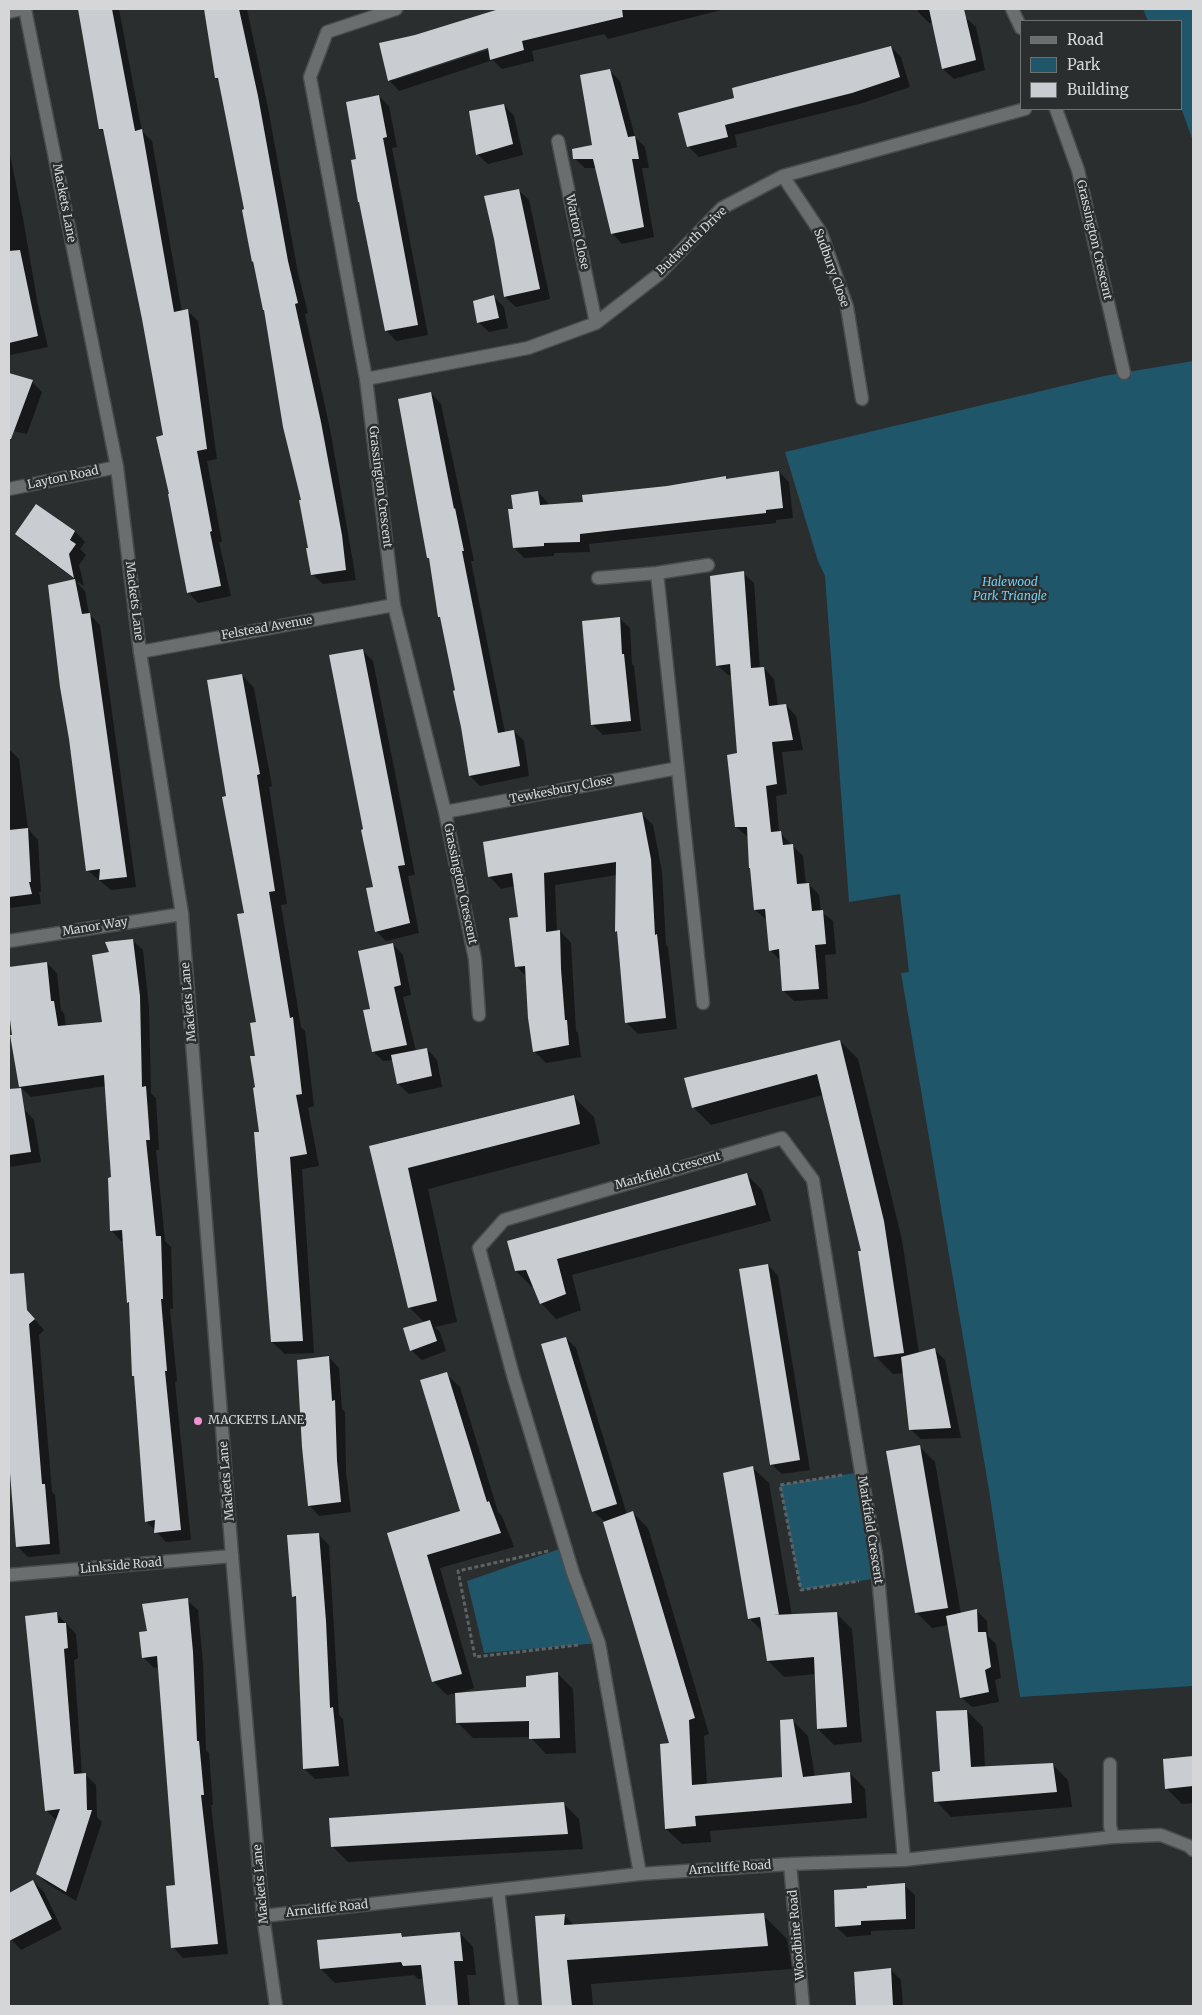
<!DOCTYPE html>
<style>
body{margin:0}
#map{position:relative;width:1202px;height:2015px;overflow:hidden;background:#2a2e2f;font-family:Merriweather,serif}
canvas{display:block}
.frame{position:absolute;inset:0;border:10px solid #d4d6d7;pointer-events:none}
.legend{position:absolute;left:1020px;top:20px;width:162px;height:90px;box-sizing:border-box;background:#2a2e2f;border:1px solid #6e7172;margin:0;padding:6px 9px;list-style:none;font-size:15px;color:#d4d6d7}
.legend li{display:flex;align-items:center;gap:10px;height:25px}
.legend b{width:25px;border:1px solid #6e7172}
</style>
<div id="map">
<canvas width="1202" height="2015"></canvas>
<div class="frame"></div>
<ul class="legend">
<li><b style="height:6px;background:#6a6e6f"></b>Road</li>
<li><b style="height:14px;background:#1f566a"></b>Park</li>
<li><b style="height:14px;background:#c9ccd0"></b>Building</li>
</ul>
</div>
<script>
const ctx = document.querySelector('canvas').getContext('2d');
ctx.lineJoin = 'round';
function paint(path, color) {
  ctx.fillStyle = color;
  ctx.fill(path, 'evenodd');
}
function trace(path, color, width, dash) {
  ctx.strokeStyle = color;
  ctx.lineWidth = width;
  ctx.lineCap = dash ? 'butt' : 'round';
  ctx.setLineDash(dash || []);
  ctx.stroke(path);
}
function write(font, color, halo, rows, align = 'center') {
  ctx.font = font + ' Merriweather,serif';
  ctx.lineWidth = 5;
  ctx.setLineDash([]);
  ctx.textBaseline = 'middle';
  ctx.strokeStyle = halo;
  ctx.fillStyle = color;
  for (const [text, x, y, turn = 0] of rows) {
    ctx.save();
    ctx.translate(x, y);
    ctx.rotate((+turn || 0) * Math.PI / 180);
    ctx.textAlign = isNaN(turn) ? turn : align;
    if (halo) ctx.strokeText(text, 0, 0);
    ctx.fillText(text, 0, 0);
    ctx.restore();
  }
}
paint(new Path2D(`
 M 1143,9 L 1193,9 L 1193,141 L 1181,108 L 1181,21 L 1148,21 Z
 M 1193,361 L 1193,1686 L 1020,1697 L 989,1490 L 901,973 L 909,972 L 900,894 L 849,902 L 825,576 L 818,561 L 785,452 L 1104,376 Z
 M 861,1472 L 879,1578 L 801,1590 L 780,1485 Z
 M 565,1547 L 599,1643 L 484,1653 L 467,1581 Z`), '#1f566a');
paint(new Path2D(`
 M 79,9 L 119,9 L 142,131 L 152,141 L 182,312 L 188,311 L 198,321 L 217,459 L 207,461 L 222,542 L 219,542 L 231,596 L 198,603 L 188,592 L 165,436 L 143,319 L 105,133 L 100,129 Z
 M 203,9 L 247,9 L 268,108 L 298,273 L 308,313 L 305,314 L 331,434 L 356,580 L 323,584 L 312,574 L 303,501 L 266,311 L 255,263 L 253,261 L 244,211 L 245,210 L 220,81 L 216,78 L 208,23 Z
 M 504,9 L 725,9 L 608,39 L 604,34 L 532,51 L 534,61 L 502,69 L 493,60 L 399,91 L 389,80 L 415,36 ZM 493,45 L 494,48 L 394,80 L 394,77 Z
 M 918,9 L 961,9 L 963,17 L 965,17 L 976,27 L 985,70 L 954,79 L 943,69 L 933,22 L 929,23 L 918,12 Z
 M 891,47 L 901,57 L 910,87 L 863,103 L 735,135 L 737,147 L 699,157 L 688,146 L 736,99 L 842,61 L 841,59 Z
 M 610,71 L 620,81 L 635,137 L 645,147 L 649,168 L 642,168 L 654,237 L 622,244 L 612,233 L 597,168 L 585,168 L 574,158 L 593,146 Z
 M 379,96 L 389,106 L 397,147 L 392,148 L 428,335 L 396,341 L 386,330 Z
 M 504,105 L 514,116 L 523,155 L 488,164 L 477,154 Z
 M 9,150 L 23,218 L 37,300 L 48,347 L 10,355 L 9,354 Z
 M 518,190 L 529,200 L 550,299 L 516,307 L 505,297 Z
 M 494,297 L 504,307 L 508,328 L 489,332 L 478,322 Z
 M 9,374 L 32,382 L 42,392 L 27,434 L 9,430 Z
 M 431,393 L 441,404 L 474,561 L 471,561 L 505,732 L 514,731 L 524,741 L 529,776 L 480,786 L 470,776 L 456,691 L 441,619 L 439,617 Z
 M 779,472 L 789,482 L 793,518 L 776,520 L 776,523 L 589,544 L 590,552 L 554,553 L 554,556 L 524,558 L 514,547 L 514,511 L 538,492 L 548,503 L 549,506 L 584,503 L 667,487 L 725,478 L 727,480 Z
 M 75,531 L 85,542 L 80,549 L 86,555 L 79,565 L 84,586 L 78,582 L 77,583 L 85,591 L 89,614 L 100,625 L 136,887 L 111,890 L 87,870 L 50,586 L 76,580 L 27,544 L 16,534 Z
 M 743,573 L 754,583 L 760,669 L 764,668 L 774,679 L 778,706 L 786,705 L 796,716 L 803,750 L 782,752 L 787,794 L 776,796 L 779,832 L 803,856 L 806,885 L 809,884 L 819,895 L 821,911 L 833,921 L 836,954 L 825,955 L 828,999 L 794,1001 L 783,990 L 781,961 L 770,950 L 767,920 L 755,910 L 748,837 L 736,827 L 738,755 L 732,675 L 728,675 L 717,665 Z
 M 619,618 L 630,628 L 632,664 L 634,666 L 641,731 L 603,735 L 593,725 Z
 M 362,650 L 373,661 L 415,875 L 408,876 L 419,933 L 386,941 L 376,931 L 374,888 L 365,830 Z
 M 242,675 L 254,688 L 272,786 L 269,787 L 287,904 L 281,905 L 301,1027 L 305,1031 L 314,1106 L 308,1108 L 319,1166 L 302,1169 L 314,1353 L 285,1354 L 272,1342 L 257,1088 L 258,1024 L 245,914 L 228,797 Z
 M 9,749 L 19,759 L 28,829 L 38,840 L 41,892 L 39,892 L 41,904 L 9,908 Z
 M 641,813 L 653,825 L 662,872 L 666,945 L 668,947 L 677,1029 L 638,1034 L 626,1022 L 618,933 L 617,931 L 617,875 L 555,885 L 557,932 L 560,931 L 571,943 L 576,1031 L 578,1033 L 581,1057 L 546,1063 L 534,1051 L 527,977 L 516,966 L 520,918 L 515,886 L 501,889 L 490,877 L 485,843 Z
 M 132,940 L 143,950 L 149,1008 L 151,1093 L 156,1098 L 159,1150 L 156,1150 L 165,1241 L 171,1247 L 173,1309 L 170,1309 L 177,1381 L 175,1382 L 191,1540 L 166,1542 L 146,1521 L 135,1378 L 133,1376 L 130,1305 L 128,1302 L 124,1240 L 121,1241 L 111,1230 L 112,1178 L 106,1086 L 31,1097 L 20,1087 L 9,1003 L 9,969 L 47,963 L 57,973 L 61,1010 L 64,1013 L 66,1026 L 104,1023 L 110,953 Z
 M 393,944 L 403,955 L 411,995 L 403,997 L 416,1051 L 427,1049 L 437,1060 L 442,1087 L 409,1094 L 398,1084 L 393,1060 L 383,1061 L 373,1051 L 371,1010 Z
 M 840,1041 L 858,1059 L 902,1240 L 919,1353 L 935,1350 L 945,1360 L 961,1438 L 921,1439 L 910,1429 L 904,1373 L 893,1374 L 875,1356 L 862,1252 L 823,1095 L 711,1125 L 693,1107 Z
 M 573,1096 L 594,1117 L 600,1144 L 428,1189 L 457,1322 L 435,1327 L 440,1332 L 446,1351 L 422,1360 L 411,1350 L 425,1323 L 409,1307 L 370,1147 Z
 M 24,1109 L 34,1120 L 41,1162 L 9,1167 L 9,1111 Z
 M 746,1174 L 762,1190 L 771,1221 L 572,1275 L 581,1310 L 556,1319 L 541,1303 L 534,1286 L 532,1287 L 516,1271 Z
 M 768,1265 L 778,1276 L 810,1470 L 782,1474 L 771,1464 Z
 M 9,1289 L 44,1330 L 39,1335 L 52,1492 L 55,1495 L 60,1554 L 28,1557 L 17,1546 L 9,1460 L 9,1357 L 27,1355 L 9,1334 Z
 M 566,1338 L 576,1348 L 627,1515 L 633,1513 L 648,1528 L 709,1734 L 704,1736 L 707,1785 L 783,1778 L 792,1720 L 808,1736 L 815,1777 L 850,1773 L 865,1789 L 867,1818 L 710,1831 L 711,1842 L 682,1844 L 666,1829 L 670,1744 L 604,1521 L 593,1511 Z
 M 329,1357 L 339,1368 L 342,1409 L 345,1412 L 346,1472 L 351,1512 L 319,1516 L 309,1505 Z
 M 446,1374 L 460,1387 L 498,1512 L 502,1516 L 514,1547 L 440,1568 L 474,1688 L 456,1694 L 527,1688 L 557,1673 L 573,1689 L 576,1753 L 546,1754 L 530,1737 L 473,1738 L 457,1722 L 456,1693 L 447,1695 L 434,1682 L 389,1534 L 462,1512 Z
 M 919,1446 L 935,1462 L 961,1614 L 976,1610 L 987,1621 L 988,1636 L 996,1644 L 1001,1678 L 995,1680 L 999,1702 L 972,1707 L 961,1697 L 949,1625 L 932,1628 L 916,1612 Z
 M 753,1468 L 769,1483 L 792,1616 L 837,1614 L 852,1629 L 862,1742 L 834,1745 L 818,1729 L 816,1674 L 784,1677 L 768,1661 L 764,1633 L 749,1618 Z
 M 319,1535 L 329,1545 L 339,1715 L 343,1719 L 349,1776 L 315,1779 L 305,1769 L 297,1600 L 293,1596 Z
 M 187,1600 L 198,1610 L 203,1663 L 206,1750 L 209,1753 L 213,1805 L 211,1805 L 228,1954 L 183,1958 L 173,1947 L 176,1886 L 159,1667 L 154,1668 L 143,1657 L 149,1632 Z
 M 57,1614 L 76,1634 L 78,1658 L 74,1660 L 82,1775 L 85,1774 L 96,1785 L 97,1817 L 102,1822 L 76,1901 L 48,1884 L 37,1874 L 57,1821 L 46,1810 Z
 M 967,1711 L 983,1727 L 985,1768 L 1053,1765 L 1068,1780 L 1072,1807 L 951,1817 L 936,1801 L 941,1772 Z
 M 1193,1757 L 1193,1803 L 1182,1804 L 1166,1788 L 1164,1760 Z
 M 563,1803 L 579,1819 L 583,1849 L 348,1862 L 332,1846 Z
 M 33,1881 L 44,1892 L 62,1929 L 21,1950 L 9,1937 L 9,1894 Z
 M 904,1885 L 915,1895 L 915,1929 L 871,1931 L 871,1935 L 847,1937 L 836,1927 Z
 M 564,1915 L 575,1926 L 763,1915 L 787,1939 L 792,1969 L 591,1984 L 593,2006 L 544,2006 L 536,1918 Z
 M 460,1933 L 473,1947 L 476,1975 L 467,1975 L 470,2006 L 428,2006 L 424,1979 L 418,1979 L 414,1975 L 335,1983 L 321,1969 L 401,1935 L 404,1938 Z
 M 890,1969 L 901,1980 L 903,2006 L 858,2006 L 855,1973 Z`), '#0007');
paint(new Path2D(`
 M 78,9 L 112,9 L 135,131 L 142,129 L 174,312 L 188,309 L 207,449 L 197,451 L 212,531 L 210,532 L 221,586 L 187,593 L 168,494 L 169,494 L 156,437 L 163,435 L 142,319 L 103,129 L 99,129 Z
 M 204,9 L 239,9 L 258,96 L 288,261 L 298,303 L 295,304 L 321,422 L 342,535 L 346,570 L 311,575 L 306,548 L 308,548 L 299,500 L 301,500 L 283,427 L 264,310 L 263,310 L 253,261 L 252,262 L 242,210 L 244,209 L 218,78 L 215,78 Z
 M 499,9 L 622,9 L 623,17 L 522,41 L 524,50 L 490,60 L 488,48 L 388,81 L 379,43 L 415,35 Z
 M 929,9 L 964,9 L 976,60 L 942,69 Z
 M 891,46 L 900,77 L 852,93 L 725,125 L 728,137 L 687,147 L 678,113 L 734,98 L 732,88 Z
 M 610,69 L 628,137 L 635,136 L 639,159 L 632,159 L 644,227 L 611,234 L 593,159 L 573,159 L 572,149 L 592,145 L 580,75 Z
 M 379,95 L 387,137 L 383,138 L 418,325 L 385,331 L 359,202 L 358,202 L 351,160 L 356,159 L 346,102 Z
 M 504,104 L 513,144 L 476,155 L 469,111 Z
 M 519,189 L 540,289 L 504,297 L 494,239 L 484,196 Z
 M 20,250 L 38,336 L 9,343 L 9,251 Z
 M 494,295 L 499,318 L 477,323 L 473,301 Z
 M 9,373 L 33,380 L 11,439 L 9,439 Z
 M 431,392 L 454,509 L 455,508 L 464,551 L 462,551 L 498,733 L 514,730 L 520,766 L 469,776 L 461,727 L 453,691 L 455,690 L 440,617 L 438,617 L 429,558 L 427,558 L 398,399 Z
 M 779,471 L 783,508 L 766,510 L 766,513 L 580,534 L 580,542 L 544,543 L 544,546 L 513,548 L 508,509 L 513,509 L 511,495 L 538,491 L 540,505 L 583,502 L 582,495 L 667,486 L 726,476 L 726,479 Z
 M 36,504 L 75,531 L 70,540 L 76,544 L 69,554 L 74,578 L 15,534 Z
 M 744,571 L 751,668 L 764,667 L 769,706 L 786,704 L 793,740 L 772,742 L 777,784 L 766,786 L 771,832 L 781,831 L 783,845 L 793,844 L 797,884 L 809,883 L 812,911 L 823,910 L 826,944 L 815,945 L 819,989 L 782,991 L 779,949 L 769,951 L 765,909 L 754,910 L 750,868 L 749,868 L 747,827 L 735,827 L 727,755 L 737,753 L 730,664 L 716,666 L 710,576 Z
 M 75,579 L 82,614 L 90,613 L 127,877 L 99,880 L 100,869 L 86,871 L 69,739 L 60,687 L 48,585 Z
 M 620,617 L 622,654 L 624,654 L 631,721 L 591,725 L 582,621 Z
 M 363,649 L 405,865 L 398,866 L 410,923 L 375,932 L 366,888 L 373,887 L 361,830 L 363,829 L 329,655 Z
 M 242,674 L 260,774 L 257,775 L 275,891 L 269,892 L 290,1018 L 293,1017 L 302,1094 L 296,1095 L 307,1154 L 290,1157 L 303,1341 L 271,1342 L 254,1132 L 259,1132 L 253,1088 L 255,1087 L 250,1056 L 255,1056 L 250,1023 L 256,1022 L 237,914 L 244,913 L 222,797 L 226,796 L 207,680 Z
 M 642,812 L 651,859 L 655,935 L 657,934 L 666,1018 L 625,1023 L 617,931 L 615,932 L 616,862 L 544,873 L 546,932 L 560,930 L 561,969 L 565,1020 L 567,1020 L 569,1045 L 533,1052 L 528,1018 L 525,966 L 515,967 L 509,918 L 518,917 L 512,873 L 488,877 L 483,842 Z
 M 28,828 L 31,882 L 29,882 L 32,894 L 9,897 L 9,830 Z
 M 133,939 L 140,996 L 142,1087 L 146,1086 L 150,1140 L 146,1140 L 156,1236 L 161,1236 L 163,1299 L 161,1299 L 167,1371 L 165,1371 L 181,1530 L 154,1533 L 155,1520 L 145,1522 L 134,1376 L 132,1376 L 129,1302 L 127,1303 L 122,1230 L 110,1231 L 108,1178 L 111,1177 L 104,1075 L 19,1087 L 10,1035 L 12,1035 L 9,1012 L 9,967 L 47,962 L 51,1001 L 54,1001 L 58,1026 L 102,1022 L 92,955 L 109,952 L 105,942 Z
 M 393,943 L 401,985 L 394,987 L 407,1045 L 372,1052 L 363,1010 L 370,1009 L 358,951 Z
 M 840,1040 L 884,1221 L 904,1353 L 874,1357 L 858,1251 L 861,1251 L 817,1074 L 692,1108 L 684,1078 Z
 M 427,1048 L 432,1076 L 397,1084 L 391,1055 Z
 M 21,1088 L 31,1152 L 9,1155 L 9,1089 Z
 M 574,1095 L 580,1124 L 408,1168 L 437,1301 L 408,1308 L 369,1146 Z
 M 747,1173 L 756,1205 L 557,1259 L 566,1294 L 540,1304 L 526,1270 L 515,1271 L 507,1241 Z
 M 768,1264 L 800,1460 L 770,1465 L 739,1269 Z
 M 24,1273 L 27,1310 L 35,1319 L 29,1324 L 42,1484 L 45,1484 L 50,1544 L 16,1547 L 9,1461 L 9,1274 Z
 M 430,1320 L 437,1341 L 410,1351 L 403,1328 Z
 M 566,1337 L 617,1504 L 592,1512 L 541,1344 Z
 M 935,1348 L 951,1428 L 909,1430 L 901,1357 Z
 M 329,1356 L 332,1401 L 335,1400 L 337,1461 L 341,1502 L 308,1506 L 302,1447 L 297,1360 Z
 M 447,1372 L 487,1502 L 489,1501 L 501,1533 L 427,1555 L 462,1674 L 432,1682 L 387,1533 L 460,1511 L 420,1380 Z
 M 920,1445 L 948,1608 L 915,1613 L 886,1451 Z
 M 753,1466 L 779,1615 L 773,1615 L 837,1612 L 847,1727 L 817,1729 L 814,1657 L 767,1661 L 760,1617 L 748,1619 L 723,1473 Z
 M 633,1511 L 695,1718 L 689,1720 L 692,1785 L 782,1777 L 780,1720 L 793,1719 L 803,1777 L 850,1772 L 852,1803 L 695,1816 L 696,1826 L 665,1829 L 660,1744 L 669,1743 L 603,1522 Z
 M 319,1533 L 326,1621 L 330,1708 L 333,1707 L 339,1766 L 303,1769 L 296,1596 L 292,1597 L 287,1535 Z
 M 188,1598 L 193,1652 L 197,1741 L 199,1741 L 204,1795 L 201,1795 L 218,1944 L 171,1948 L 166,1886 L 175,1885 L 157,1656 L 142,1658 L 139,1632 L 147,1631 L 142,1604 Z
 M 977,1609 L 978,1632 L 986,1632 L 991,1667 L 985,1670 L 989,1692 L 960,1698 L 946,1616 Z
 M 57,1612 L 58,1623 L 66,1623 L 68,1648 L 64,1649 L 74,1774 L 86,1773 L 87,1810 L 92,1810 L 66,1892 L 36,1874 L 60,1809 L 45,1811 L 25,1616 Z
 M 558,1672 L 560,1738 L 529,1739 L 529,1721 L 456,1723 L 455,1693 L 526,1687 L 526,1676 Z
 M 967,1710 L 971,1767 L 1053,1763 L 1057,1792 L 934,1802 L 932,1772 L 940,1771 L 936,1711 Z
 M 1193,1756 L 1193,1786 L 1165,1789 L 1163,1759 Z
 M 564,1802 L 568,1834 L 331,1847 L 329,1818 Z
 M 33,1880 L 52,1919 L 9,1941 L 9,1893 Z
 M 905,1883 L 906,1919 L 861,1921 L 861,1925 L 835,1927 L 834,1890 L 867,1888 L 867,1886 Z
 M 764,1913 L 768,1946 L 567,1960 L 572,2006 L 542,2006 L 535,1916 L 565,1914 L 564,1925 Z
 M 460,1932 L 463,1961 L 454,1961 L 458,2006 L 426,2006 L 421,1965 L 403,1966 L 401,1962 L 320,1969 L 317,1940 L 401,1933 L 402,1937 Z
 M 891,1968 L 893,2006 L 856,2006 L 854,1972 Z`), '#c9ccd0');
const lane = new Path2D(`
 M 9,12 L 22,9
 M 1110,1764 L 1110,1826 L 1113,1837`);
const street = new Path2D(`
 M 396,9 L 327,32 L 310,77 L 366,379 L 394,605 L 445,812 L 475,959 L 479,1015
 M 1012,9 L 1021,28
 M 1056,109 L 1078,170 L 1124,373
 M 558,141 L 596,323
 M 783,176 L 821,233 L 847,307 L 862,399
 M 366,379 L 528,348 L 596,323 L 658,275 L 722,208 L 783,176 L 1025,109
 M 9,489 L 117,467
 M 657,573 L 703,1003
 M 598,578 L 657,573 L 708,565
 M 140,652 L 394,605
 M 445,812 L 678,768
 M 9,941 L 182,914
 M 9,1575 L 232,1556
 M 790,1864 L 803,2006
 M 640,1874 L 599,1643 L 573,1573 L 513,1375 L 479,1248 L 504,1220 L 782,1138 L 813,1180 L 861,1472 L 876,1554 L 904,1860
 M 498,1890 L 512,2006
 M 263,1916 L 640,1874 L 790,1864 L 904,1860 L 1113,1837 L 1161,1835 L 1189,1846 L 1193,1850`);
const secondary = new Path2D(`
 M 25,9 L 117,467 L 140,652 L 182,914 L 232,1556 L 263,1916 L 276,2006`);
trace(lane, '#494c4d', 15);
trace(street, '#494c4d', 15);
trace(secondary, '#494c4d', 15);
trace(new Path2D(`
 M 842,1475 L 780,1485 L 801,1590 L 859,1581
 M 548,1551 L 458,1571 L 475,1657 L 579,1645`), '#5f6263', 3, [4, 2.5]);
trace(lane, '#6a6e6f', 12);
trace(street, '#6a6e6f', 12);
trace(secondary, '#6a6e6f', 12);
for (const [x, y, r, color] of [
 [198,1421,5,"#f491d3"]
]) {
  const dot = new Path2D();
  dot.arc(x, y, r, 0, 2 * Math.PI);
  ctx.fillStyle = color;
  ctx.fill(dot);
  trace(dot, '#2a2e2f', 2);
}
write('12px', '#d4d6d7', '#2a2e2f', [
 ["Mackets Lane",64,203,79],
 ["Warton Close",577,232,78],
 ["Grassington Crescent",1094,240,77],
 ["Budworth Drive",692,241,-44],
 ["Sudbury Close",831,268,70],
 ["Layton Road",63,478,-12],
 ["Grassington Crescent",380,487,83],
 ["Mackets Lane",134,601,83],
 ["Felstead Avenue",267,628,-10],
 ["Tewkesbury Close",561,790,-11],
 ["Grassington Crescent",460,884,78],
 ["Manor Way",95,927,-9],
 ["Mackets Lane",189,1002,-95],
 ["Markfield Crescent",668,1171,-16],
 ["Mackets Lane",227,1481,-95],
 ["Markfield Crescent",870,1530,81],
 ["Linkside Road",121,1566,-5],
 ["Arncliffe Road",730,1868,-4],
 ["Mackets Lane",261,1884,-95],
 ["Arncliffe Road",327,1909,-6],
 ["Woodbine Road",797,1935,-95]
]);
write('italic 12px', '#6ecdf1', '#2a2e2f', [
 ["Halewood",1010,583],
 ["Park Triangle",1010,597]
]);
write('12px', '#d4d6d7', '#2a2e2f', [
 ["MACKETS LANE",208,1421]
], 'left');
</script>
